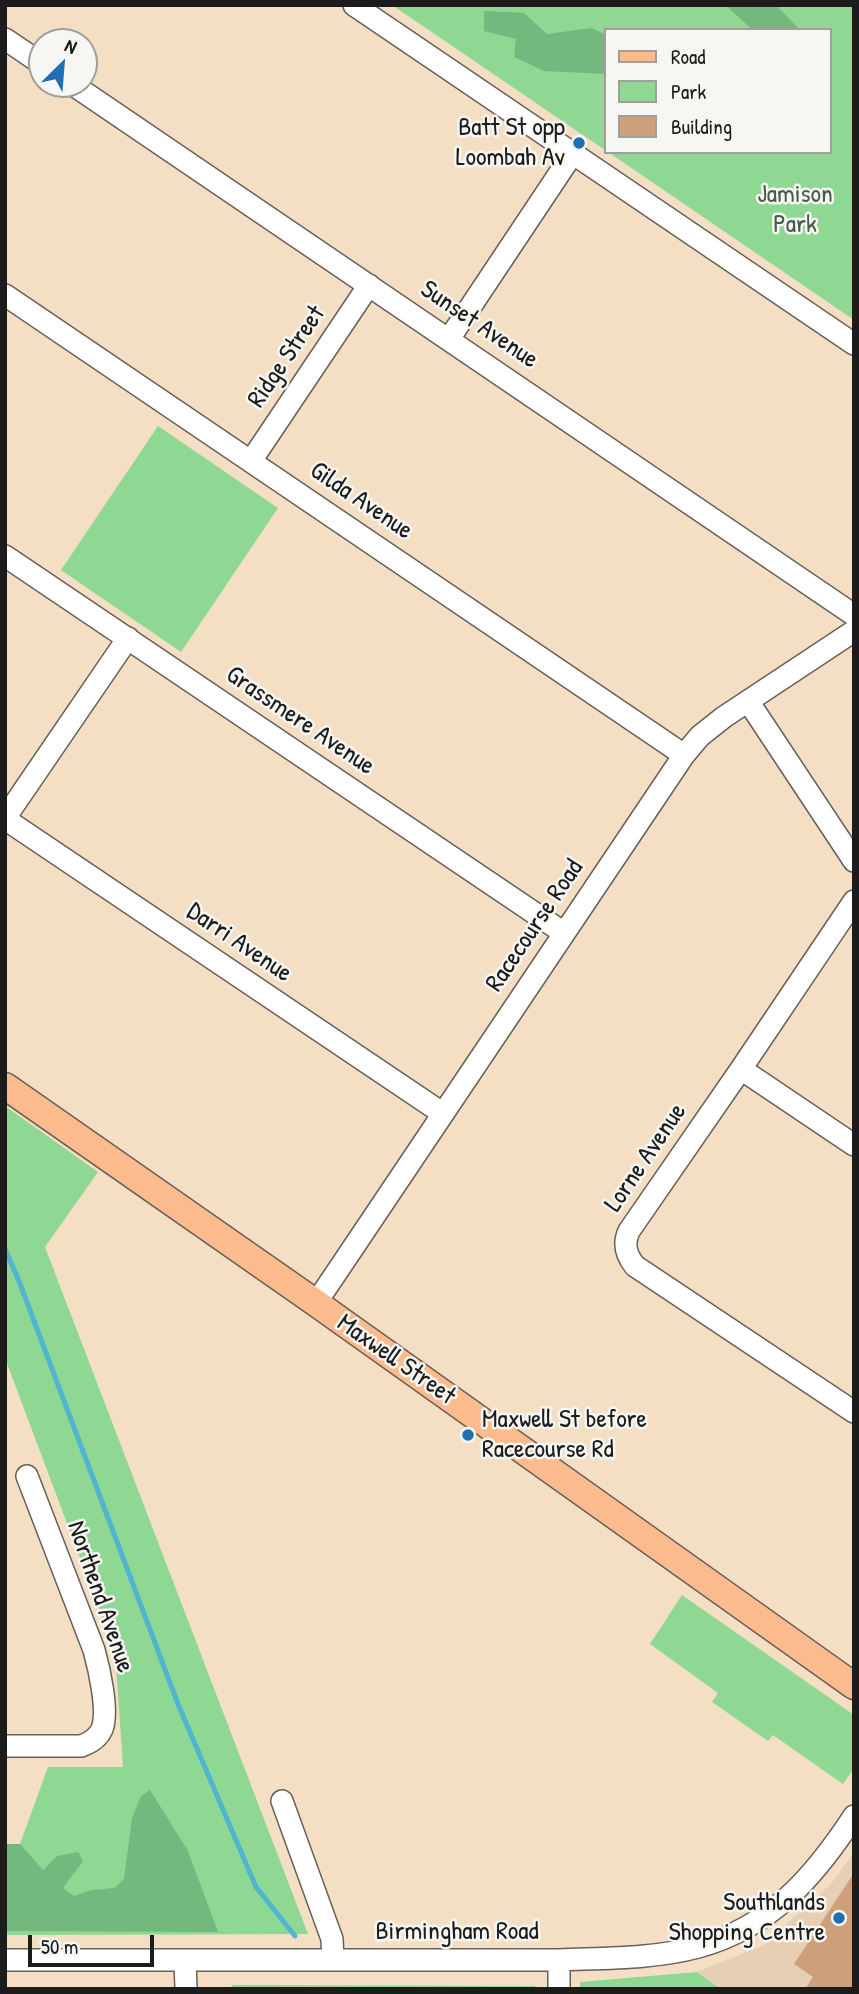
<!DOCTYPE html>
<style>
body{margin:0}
#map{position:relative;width:859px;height:1994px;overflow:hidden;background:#f4dec4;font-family:"Patrick Hand",sans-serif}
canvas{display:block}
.frame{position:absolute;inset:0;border:7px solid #1c1c1c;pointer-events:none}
.legend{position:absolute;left:604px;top:28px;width:228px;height:126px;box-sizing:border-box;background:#f6f6f2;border:2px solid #9f9f9c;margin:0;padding:9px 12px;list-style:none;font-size:21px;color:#1c1c1c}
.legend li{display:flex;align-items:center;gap:14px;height:35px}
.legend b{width:35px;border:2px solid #9f9f9c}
.north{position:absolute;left:28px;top:28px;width:70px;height:70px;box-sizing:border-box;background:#f6f6f2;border:2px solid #9f9f9c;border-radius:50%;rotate:25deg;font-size:19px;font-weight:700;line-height:28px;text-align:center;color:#1c1c1c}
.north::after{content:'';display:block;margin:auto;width:24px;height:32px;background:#1f6fb2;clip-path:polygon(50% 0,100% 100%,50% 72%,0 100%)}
.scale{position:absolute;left:28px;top:1935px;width:126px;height:32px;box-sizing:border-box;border:4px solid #1c1c1c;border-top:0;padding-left:9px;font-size:21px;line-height:24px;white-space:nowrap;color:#1c1c1c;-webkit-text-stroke:5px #f6f6f2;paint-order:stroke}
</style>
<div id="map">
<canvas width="859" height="1994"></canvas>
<div class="frame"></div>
<ul class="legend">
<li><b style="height:9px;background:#fbbb8d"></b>Road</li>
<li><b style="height:19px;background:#8fd894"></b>Park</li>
<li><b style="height:19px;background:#cda07b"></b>Building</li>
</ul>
<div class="north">N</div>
<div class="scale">50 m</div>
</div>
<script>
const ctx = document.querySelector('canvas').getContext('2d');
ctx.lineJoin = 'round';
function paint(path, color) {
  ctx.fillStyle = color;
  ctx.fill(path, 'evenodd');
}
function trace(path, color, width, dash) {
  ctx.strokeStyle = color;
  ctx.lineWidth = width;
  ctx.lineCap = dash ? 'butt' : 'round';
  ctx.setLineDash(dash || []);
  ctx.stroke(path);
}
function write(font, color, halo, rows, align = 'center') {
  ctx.font = font + ' "Patrick Hand",sans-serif';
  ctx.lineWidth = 5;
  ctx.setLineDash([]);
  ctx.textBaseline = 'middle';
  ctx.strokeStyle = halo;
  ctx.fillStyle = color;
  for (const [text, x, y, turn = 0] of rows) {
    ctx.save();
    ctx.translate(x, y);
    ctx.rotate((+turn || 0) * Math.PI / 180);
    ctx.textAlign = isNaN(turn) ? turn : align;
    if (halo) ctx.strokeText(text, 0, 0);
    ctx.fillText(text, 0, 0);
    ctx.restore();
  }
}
paint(new Path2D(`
 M 854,1852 L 854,1989 L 722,1989 L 697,1972 L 762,1946 L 831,1884 Z`), '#e7cfb6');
paint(new Path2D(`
 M 392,5 L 854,5 L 854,320 L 608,152 L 829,152 L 829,30 L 605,30 L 605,150 Z
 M 158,426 L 278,508 L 181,652 L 61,570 Z
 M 5,1106 L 98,1172 L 45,1247 L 308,1934 L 5,1935 L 5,1844 L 20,1844 L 48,1767 L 123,1767 L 115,1651 L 5,1358 Z
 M 682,1595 L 854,1715 L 854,1768 L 843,1784 L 773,1735 L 768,1741 L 712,1702 L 718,1693 L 650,1644 Z
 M 697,1972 L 721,1989 L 580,1989 L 580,1982 Z
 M 233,1985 L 535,1986 L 535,1989 L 229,1989 Z`), '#8fd894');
paint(new Path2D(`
 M 725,5 L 776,5 L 800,30 L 753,30 Z
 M 484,11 L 524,13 L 547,34 L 591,28 L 605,34 L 605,74 L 544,71 L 514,57 L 516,39 L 484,31 Z
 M 150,1790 L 188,1851 L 218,1932 L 5,1931 L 5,1844 L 20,1844 L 43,1870 L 57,1856 L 78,1852 L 83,1861 L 63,1888 L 74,1896 L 91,1890 L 114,1888 L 124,1879 L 132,1818 L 141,1796 Z`), '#73b87e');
trace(new Path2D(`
 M 5,1249 L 19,1281 L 178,1704 L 256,1887 L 295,1936`), '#51b4d0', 5);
paint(new Path2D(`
 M 854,1873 L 854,1989 L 805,1989 L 813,1977 L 794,1964 Z`), '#cda07b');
const minor = new Path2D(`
 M 354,5 L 854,344
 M 5,39 L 42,64
 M 72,84 L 854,615
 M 5,295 L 684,755
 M 449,339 L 573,153
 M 251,461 L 369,285
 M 5,556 L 564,933
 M 748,701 L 854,861
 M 5,818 L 128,638
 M 5,819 L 442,1113
 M 854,901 L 741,1069 L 629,1231 C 623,1244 626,1255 635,1266 L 854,1412
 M 741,1069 L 854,1145
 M 316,1303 L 684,755 L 700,736 L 724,717 L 854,631
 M 5,1746 L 81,1746 C 90,1743 98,1738 102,1729 C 109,1711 99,1668 94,1650 L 27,1476
 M 282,1801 L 332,1939 L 333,1960
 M 5,1960 L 559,1960 C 605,1958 653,1959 698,1947 C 771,1927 814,1877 854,1816
 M 185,1960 L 186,1989
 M 559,1989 L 559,1960`);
const major = new Path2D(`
 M 5,1086 L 316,1303 L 854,1686`);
trace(minor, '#686057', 24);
trace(major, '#686057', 29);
trace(minor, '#fff', 21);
trace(major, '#fbbb8d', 26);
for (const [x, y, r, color] of [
 [579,143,7,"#1f6fb2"],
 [468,1435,7,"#1f6fb2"],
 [839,1918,7,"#1f6fb2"]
]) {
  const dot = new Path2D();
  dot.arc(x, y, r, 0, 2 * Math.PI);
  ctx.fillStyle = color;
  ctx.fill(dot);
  trace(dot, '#f6f6f2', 2.5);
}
write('26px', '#1c1c1c', '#f6f6f2', [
 ["Batt St opp",565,128],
 ["Loombah Av",565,158],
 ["Maxwell St before",482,1420,"left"],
 ["Racecourse Rd",482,1450,"left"],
 ["Southlands",825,1903],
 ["Shopping Centre",825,1933]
], 'right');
write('26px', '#445e46', '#f6f6f2', [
 ["Jamison",795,195],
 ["Park",795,225]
]);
write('26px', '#1c1c1c', '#f6f6f2', [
 ["Sunset Avenue",479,325,34],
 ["Ridge Street",287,357,-56],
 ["Gilda Avenue",361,501,34],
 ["Grassmere Avenue",300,721,34],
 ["Racecourse Road",535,926,-56],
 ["Darri Avenue",239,943,34],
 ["Lorne Avenue",646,1158,-56],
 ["Maxwell Street",396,1360,35],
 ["Northend Avenue",100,1597,71],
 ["Birmingham Road",457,1932]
]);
</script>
